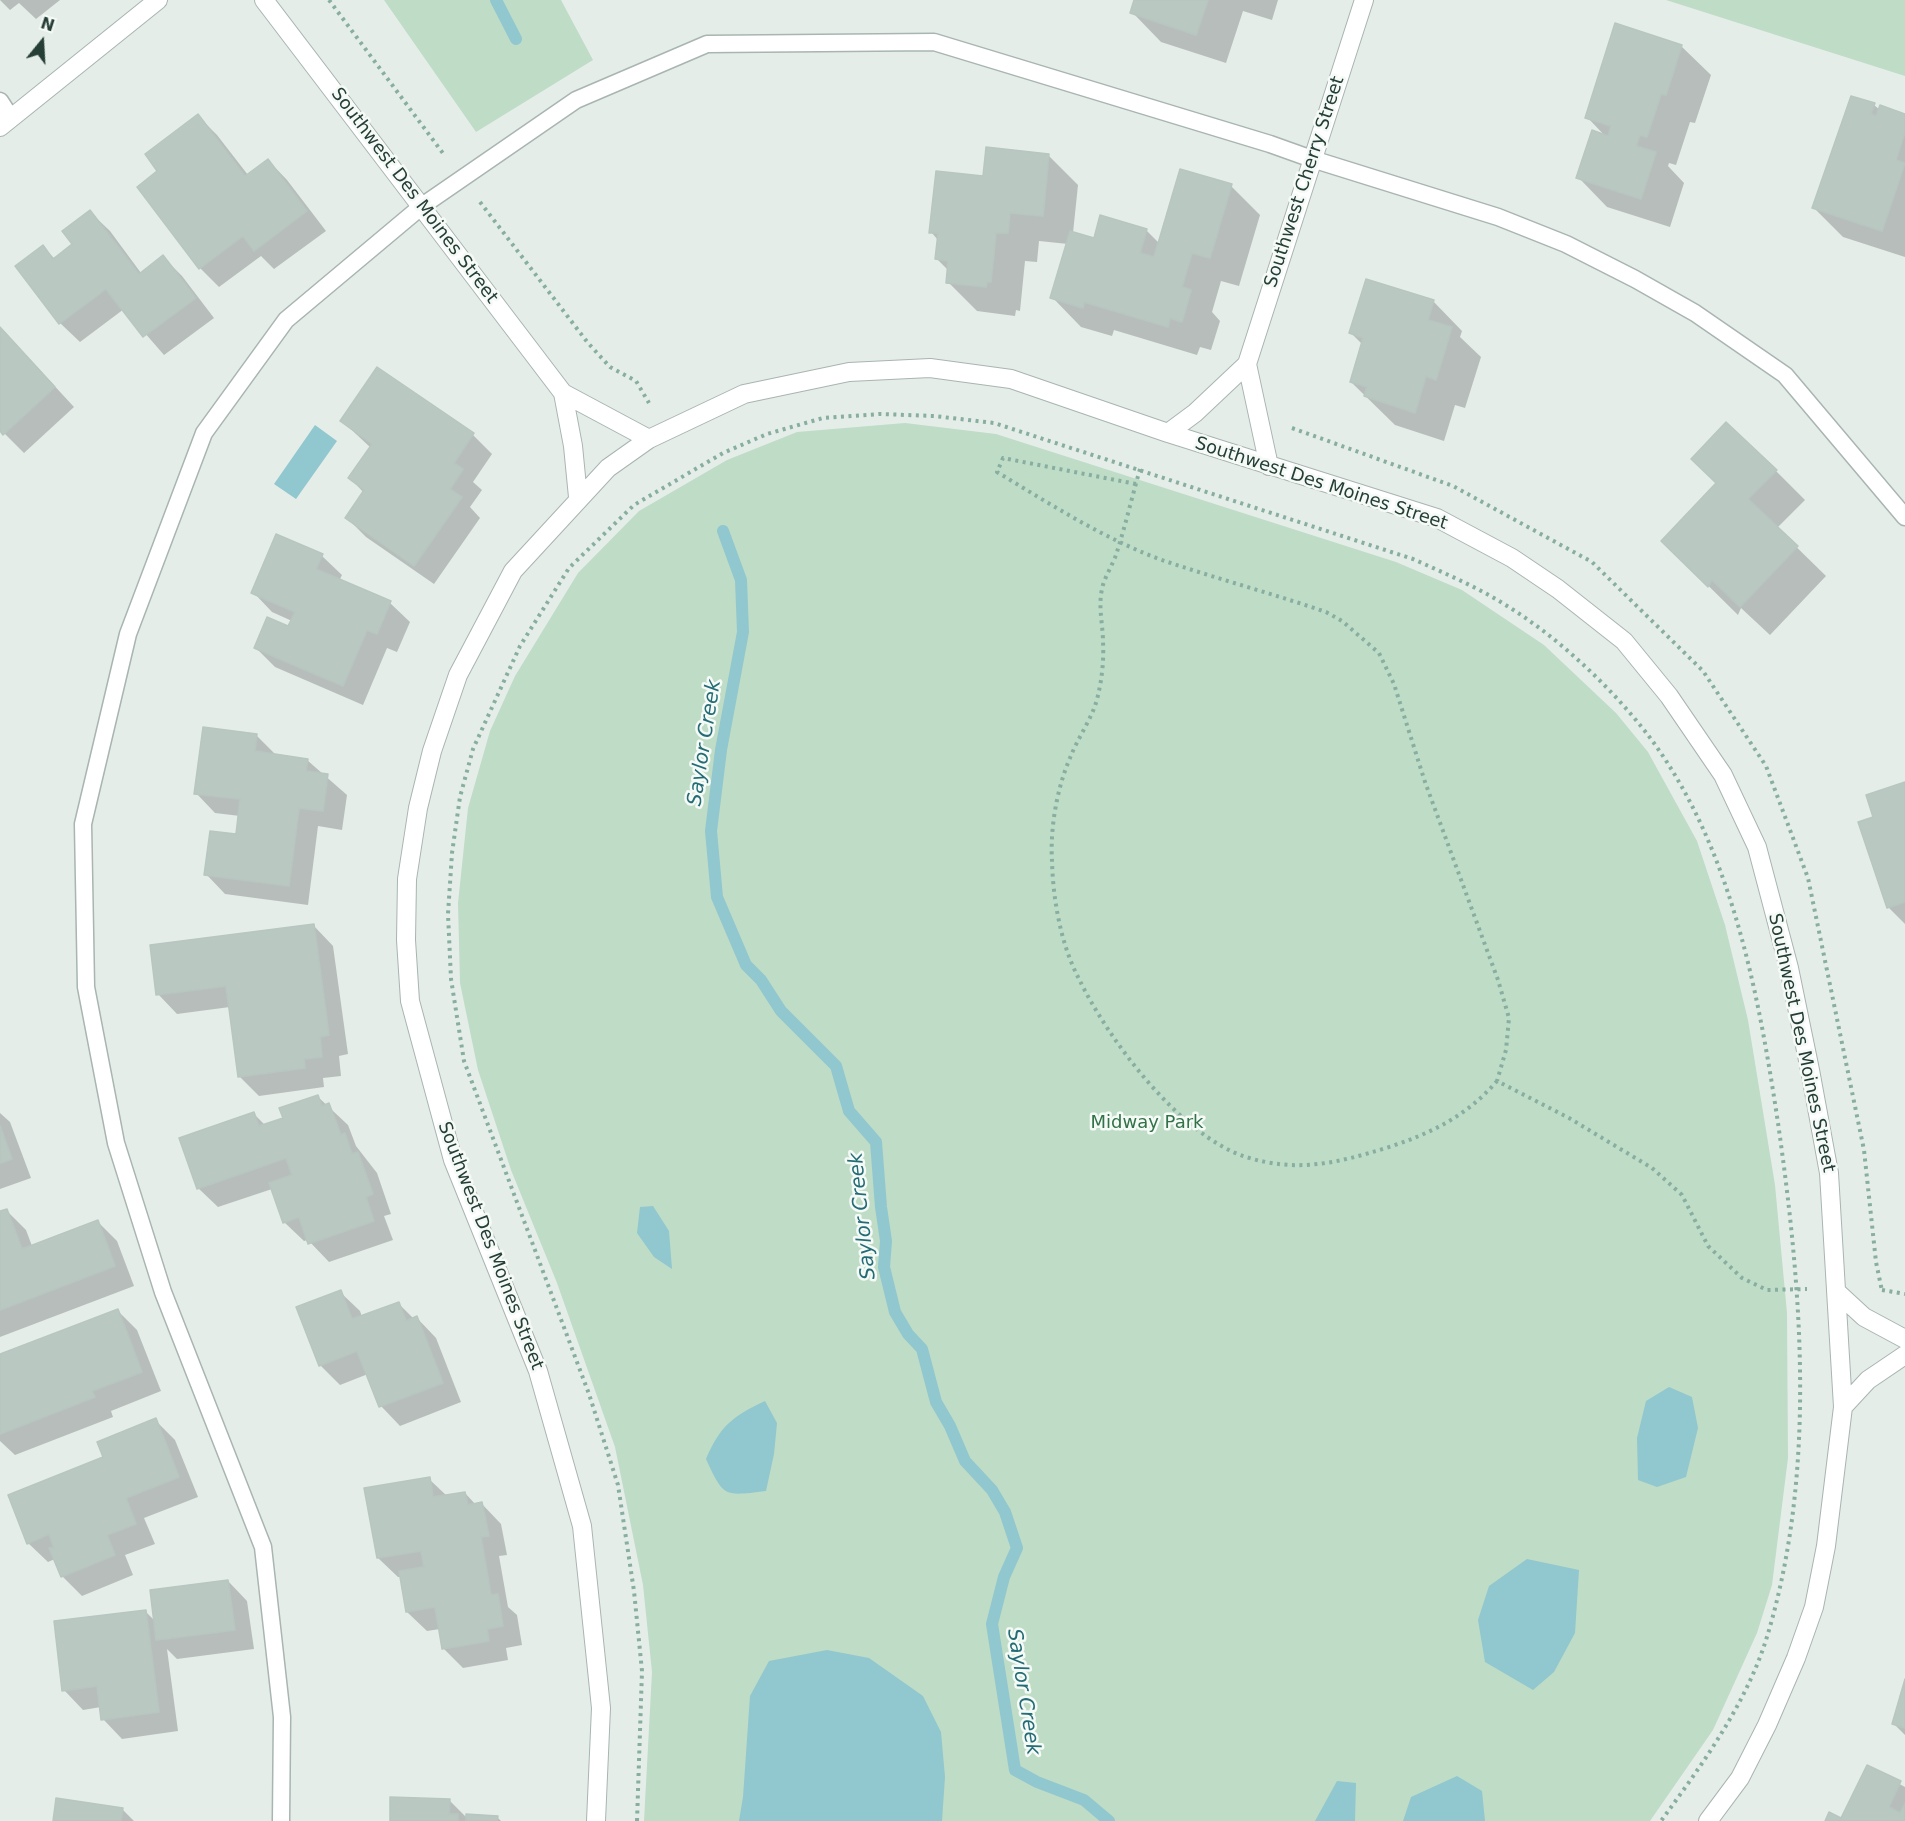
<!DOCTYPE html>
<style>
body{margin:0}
#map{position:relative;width:1905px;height:1821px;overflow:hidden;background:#e5ede9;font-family:"DejaVu Sans",sans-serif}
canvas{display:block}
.north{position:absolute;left:12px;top:12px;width:60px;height:60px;-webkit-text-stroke:4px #f5faf7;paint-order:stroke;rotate:18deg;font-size:16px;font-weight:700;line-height:24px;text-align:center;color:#253e36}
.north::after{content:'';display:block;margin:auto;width:21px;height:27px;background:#253e36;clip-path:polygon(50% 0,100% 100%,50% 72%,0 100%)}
</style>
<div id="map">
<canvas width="1905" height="1821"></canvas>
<div class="north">N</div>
</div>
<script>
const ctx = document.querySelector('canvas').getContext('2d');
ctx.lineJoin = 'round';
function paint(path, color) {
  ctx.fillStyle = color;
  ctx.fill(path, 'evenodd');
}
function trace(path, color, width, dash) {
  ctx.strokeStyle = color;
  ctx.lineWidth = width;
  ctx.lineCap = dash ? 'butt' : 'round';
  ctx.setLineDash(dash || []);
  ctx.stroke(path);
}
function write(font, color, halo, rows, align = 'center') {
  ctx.font = font + ' "DejaVu Sans",sans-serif';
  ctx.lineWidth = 5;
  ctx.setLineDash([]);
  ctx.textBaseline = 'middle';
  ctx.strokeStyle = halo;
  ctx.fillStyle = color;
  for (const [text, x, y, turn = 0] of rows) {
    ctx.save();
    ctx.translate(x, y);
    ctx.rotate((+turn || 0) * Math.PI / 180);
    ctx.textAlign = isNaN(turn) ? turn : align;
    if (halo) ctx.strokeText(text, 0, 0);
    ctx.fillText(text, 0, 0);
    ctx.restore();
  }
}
paint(new Path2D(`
 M 384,0 L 561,0 L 593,60 L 476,132 Z
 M 1666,0 L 1905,0 L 1905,76 Z
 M 905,423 L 996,434 L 1396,562 L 1462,590 L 1544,645 L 1616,713 L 1648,752 L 1697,841 L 1725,925 L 1748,1020 L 1775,1185 L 1787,1313 L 1788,1458 L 1772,1585 L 1757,1633 L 1713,1730 L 1650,1821 L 644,1821 L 652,1672 L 643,1585 L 615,1447 L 557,1283 L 511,1170 L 478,1070 L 460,983 L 458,903 L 468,808 L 490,731 L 515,676 L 578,573 L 639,511 L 727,460 L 797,432 Z`), '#bfdcc6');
paint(new Path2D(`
 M 315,425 L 337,441 L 296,499 L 274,484 Z
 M 653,1206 L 669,1231 L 672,1269 L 654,1257 L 637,1233 L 640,1207 Z
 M 1669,1387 L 1692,1397 L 1698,1428 L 1686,1477 L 1657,1487 L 1638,1480 L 1637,1438 L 1646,1401 Z
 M 765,1401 L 777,1423 L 774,1454 L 766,1491 C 724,1496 724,1498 706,1459 C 720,1426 733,1416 765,1401 Z
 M 1527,1559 L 1579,1570 L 1575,1633 L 1554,1672 L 1533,1690 L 1485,1662 L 1478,1620 L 1489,1586 Z
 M 827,1650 L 869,1658 L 923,1696 L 941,1732 L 945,1777 L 942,1821 L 739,1821 L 743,1797 L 750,1696 L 769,1661 Z
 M 1457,1776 L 1482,1791 L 1485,1821 L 1403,1821 L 1411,1797 Z
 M 1337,1781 L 1356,1783 L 1355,1821 L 1315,1821 Z`), '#91c7ce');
paint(new Path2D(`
 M 0,0 L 60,0 L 36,19 L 19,3 L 10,10 Z
 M 1136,0 L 1278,0 L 1272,20 L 1243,11 L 1226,63 L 1161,42 L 1132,12 Z
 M 1681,46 L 1711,75 L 1695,123 L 1690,122 L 1676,165 L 1669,163 L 1668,166 L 1684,183 L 1670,227 L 1607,207 L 1578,177 L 1606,137 L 1587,117 Z
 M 1874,105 L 1880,110 L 1905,115 L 1905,257 L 1843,237 L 1814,208 Z
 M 198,116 L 217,135 L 248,175 L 268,160 L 287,180 L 326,231 L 274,269 L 261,256 L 219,287 L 200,268 L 159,172 Z
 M 1049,156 L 1078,185 L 1073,233 L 1095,239 L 1101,217 L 1147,231 L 1159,243 L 1231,186 L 1260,215 L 1239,286 L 1221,281 L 1212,312 L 1220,321 L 1211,350 L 1200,347 L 1197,355 L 1114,330 L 1112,336 L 1081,327 L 1052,297 L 1068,244 L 1039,241 L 1037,262 L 1025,261 L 1020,311 L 1016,310 L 1015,316 L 977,311 L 948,282 L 949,271 L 937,259 L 938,240 L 931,232 L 984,178 Z
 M 90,212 L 110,231 L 141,273 L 163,257 L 182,276 L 214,318 L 164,355 L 124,309 L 80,342 L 60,323 L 43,247 L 55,259 L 74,244 Z
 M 1433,301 L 1462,331 L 1460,337 L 1481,357 L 1465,408 L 1455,405 L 1444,441 L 1395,425 L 1351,382 L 1363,345 L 1351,333 Z
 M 0,327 L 74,407 L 24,453 L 0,429 Z
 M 378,369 L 473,435 L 492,454 L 473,482 L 482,490 L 470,507 L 480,518 L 434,584 L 366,537 L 347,518 L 364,493 L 350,478 L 371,448 L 342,421 Z
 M 1776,471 L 1805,500 L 1777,528 L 1826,576 L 1770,635 L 1741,608 L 1738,615 L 1663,541 Z
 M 322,556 L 342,575 L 339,581 L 390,603 L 410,622 L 397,652 L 387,648 L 363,705 L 275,667 L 256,648 L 289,628 L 292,621 L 272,612 L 253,592 Z
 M 256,735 L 276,755 L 307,760 L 347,795 L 342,830 L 318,826 L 308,905 L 225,894 L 206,874 L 237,836 L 240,816 L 215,813 L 196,793 Z
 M 1905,783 L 1905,924 L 1888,907 L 1875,818 Z
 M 314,926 L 333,946 L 348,1054 L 339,1056 L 341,1076 L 323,1078 L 324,1087 L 259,1096 L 239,1076 L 230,1007 L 177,1014 L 158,994 Z
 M 317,1096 L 348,1125 L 356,1146 L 377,1173 L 391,1214 L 384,1216 L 393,1240 L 329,1262 L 308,1240 L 304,1241 L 284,1222 L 272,1189 L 218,1207 L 198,1188 L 254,1114 L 265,1125 L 285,1119 Z
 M 0,1113 L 10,1122 L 31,1178 L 0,1189 Z
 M 6,1210 L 26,1230 L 32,1246 L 97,1221 L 117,1241 L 134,1286 L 0,1337 L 0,1213 Z
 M 340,1292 L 360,1311 L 362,1317 L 398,1303 L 414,1319 L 417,1318 L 436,1338 L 461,1402 L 400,1426 L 381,1406 L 368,1374 L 340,1385 L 320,1365 Z
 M 117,1310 L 137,1330 L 161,1391 L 111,1411 L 113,1417 L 15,1455 L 0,1441 L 0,1356 Z
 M 155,1420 L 175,1440 L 198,1497 L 144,1518 L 155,1544 L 125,1555 L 133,1575 L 82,1596 L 62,1576 L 55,1559 L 48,1562 L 28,1543 L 105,1458 Z
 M 429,1479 L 447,1496 L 465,1493 L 476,1505 L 482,1504 L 501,1524 L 507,1555 L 499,1556 L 508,1607 L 517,1615 L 522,1645 L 506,1648 L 508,1660 L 463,1668 L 443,1648 L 440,1629 L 427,1631 L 407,1612 L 401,1577 L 398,1577 L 378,1558 Z
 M 228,1581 L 247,1601 L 254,1649 L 177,1659 L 167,1649 L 178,1731 L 122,1739 L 103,1719 L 101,1707 L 83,1710 L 64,1690 L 145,1611 L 155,1621 Z
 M 1905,1684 L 1905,1735 L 1893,1723 Z
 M 1868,1767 L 1905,1787 L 1905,1821 L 1826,1821 L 1842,1820 Z
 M 449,1800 L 467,1818 L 497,1817 L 501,1821 L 391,1821 Z
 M 122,1809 L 134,1821 L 54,1821 Z`), '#0003');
trace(new Path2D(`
 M 496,0 L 516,39
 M 723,531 L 741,580 L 743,632 L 721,750 L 711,831 L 717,897 L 746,965 L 761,980 L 781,1011 L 836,1066 L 849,1111 L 876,1142 L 881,1207 L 886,1241 L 884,1267 L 895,1312 L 908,1334 L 922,1349 L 936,1402 L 950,1426 L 965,1461 L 992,1490 L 1005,1512 L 1017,1548 L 1004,1577 L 992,1624 L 1015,1770 L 1037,1782 L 1084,1800 L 1109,1821`), '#91c7ce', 12);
const building = new Path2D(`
 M 1134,0 L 1208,0 L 1196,35 L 1130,13 Z
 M 1615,23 L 1682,45 L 1666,95 L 1661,94 L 1647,137 L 1640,135 L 1636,146 L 1656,152 L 1641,199 L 1576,178 L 1592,130 L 1608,136 L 1611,126 L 1585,118 Z
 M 1851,96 L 1875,103 L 1871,114 L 1876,116 L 1880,105 L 1905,114 L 1905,132 L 1896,160 L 1905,163 L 1882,231 L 1812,208 Z
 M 198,114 L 245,176 L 268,159 L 307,211 L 254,251 L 243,236 L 199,269 L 137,187 L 157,171 L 145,154 Z
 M 986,147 L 1049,154 L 1043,216 L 1010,213 L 1008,233 L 996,233 L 991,282 L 987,282 L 986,287 L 946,283 L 948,261 L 935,259 L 938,233 L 929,233 L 936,171 L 983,176 Z
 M 1180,169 L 1232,184 L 1210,258 L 1192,253 L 1182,287 L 1191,290 L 1182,322 L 1170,318 L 1168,327 L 1084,302 L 1083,308 L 1050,298 L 1070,231 L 1094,238 L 1100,215 L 1147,229 L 1140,253 L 1154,257 Z
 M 90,210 L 139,274 L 163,255 L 196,298 L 143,337 L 106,289 L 59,324 L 15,266 L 43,245 L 53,259 L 72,244 L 62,231 Z
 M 1366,279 L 1434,300 L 1428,320 L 1452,327 L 1436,380 L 1426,376 L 1415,413 L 1364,396 L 1367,387 L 1350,382 L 1363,338 L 1349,333 Z
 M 0,327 L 55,387 L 3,435 L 0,431 Z
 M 377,367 L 474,433 L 454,463 L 463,469 L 450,489 L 462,497 L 414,566 L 345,518 L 364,490 L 348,478 L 372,444 L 340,421 Z
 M 1726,422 L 1777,470 L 1748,499 L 1798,546 L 1740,607 L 1712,580 L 1708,587 L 1661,541 L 1716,483 L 1691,459 Z
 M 276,534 L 323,554 L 316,569 L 391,601 L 377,634 L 367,630 L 343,686 L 254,648 L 267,617 L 288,626 L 295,612 L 251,593 Z
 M 203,727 L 257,734 L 255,751 L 308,759 L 306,771 L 328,774 L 323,811 L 299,808 L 289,886 L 204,875 L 210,831 L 236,834 L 240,799 L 194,794 Z
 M 1905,782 L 1905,902 L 1887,908 L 1858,822 L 1873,817 L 1866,795 Z
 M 314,924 L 329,1035 L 320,1037 L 322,1057 L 304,1059 L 305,1068 L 238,1077 L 226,986 L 156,995 L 150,945 Z
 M 318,1095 L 322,1106 L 329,1103 L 341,1135 L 345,1133 L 352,1154 L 358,1152 L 373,1194 L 366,1197 L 374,1221 L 308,1244 L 299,1217 L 283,1223 L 269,1183 L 292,1175 L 286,1158 L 197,1189 L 179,1138 L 254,1112 L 259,1126 L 283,1118 L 279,1108 Z
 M 0,1126 L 12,1159 L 0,1163 Z
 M 7,1209 L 22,1249 L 98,1220 L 115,1266 L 0,1310 L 0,1211 Z
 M 341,1290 L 352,1319 L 399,1302 L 406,1321 L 417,1316 L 443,1383 L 379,1407 L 357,1351 L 319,1366 L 296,1307 Z
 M 118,1309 L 142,1372 L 92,1391 L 95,1397 L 0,1434 L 0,1354 Z
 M 156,1418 L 179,1477 L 126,1498 L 136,1524 L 107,1535 L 115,1555 L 61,1577 L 49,1548 L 54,1548 L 49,1534 L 27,1544 L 8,1495 L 103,1457 L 97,1442 Z
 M 430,1477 L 433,1497 L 465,1492 L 468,1505 L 482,1502 L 489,1536 L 481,1537 L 491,1595 L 498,1594 L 503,1626 L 487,1629 L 489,1641 L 442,1649 L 435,1607 L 406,1612 L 399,1571 L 424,1567 L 421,1551 L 377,1558 L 364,1488 Z
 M 228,1580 L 235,1630 L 156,1640 L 150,1590 Z
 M 146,1610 L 159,1712 L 101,1720 L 97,1686 L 62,1691 L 54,1621 Z
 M 1905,1679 L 1905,1728 L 1892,1724 Z
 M 1867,1765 L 1901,1781 L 1889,1807 L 1900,1813 L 1905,1803 L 1905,1821 L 1825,1821 L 1829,1812 L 1841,1818 Z
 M 390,1797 L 450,1799 L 449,1814 L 458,1814 L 458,1821 L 390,1821 Z
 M 56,1798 L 123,1808 L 121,1821 L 53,1821 Z
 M 466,1814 L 498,1816 L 497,1821 L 466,1821 Z`);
paint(building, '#bac8c2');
trace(building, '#b7c6c0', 1.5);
const lane = new Path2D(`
 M 0,101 L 11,118
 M 281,1821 L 282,1717 L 263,1547 L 163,1292 L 116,1143 L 86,987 L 83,824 L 128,634 L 204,433 L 286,320 L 422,206 L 576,100 L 707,44 L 934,42 L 1270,144 L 1312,159 L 1498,217 L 1566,244 L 1635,279 L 1695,313 L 1785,375 L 1905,517`);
const street = new Path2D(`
 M 264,0 L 563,393
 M 0,127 L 158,0
 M 1247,364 L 1364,0
 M 1168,433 L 1195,413 L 1247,364 L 1269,466
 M 578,497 L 573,446 L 563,393 L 649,439
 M 1838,1293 L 1864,1317 L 1905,1339
 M 1843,1407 L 1868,1380 L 1905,1355
 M 596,1821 L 601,1708 L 582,1526 L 538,1371 L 453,1160 L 410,1001 L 406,940 L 407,879 L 418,808 L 432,751 L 458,675 L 513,571 L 608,468 L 649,439 L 744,394 L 849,372 L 930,368 L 1011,379 L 1168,433 L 1437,518 L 1512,558 L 1558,589 L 1624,641 L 1669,696 L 1723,775 L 1757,847 L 1789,968 L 1810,1070 L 1829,1173 L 1843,1407 L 1826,1546 L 1814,1607 L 1796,1658 L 1767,1725 L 1740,1778 L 1708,1821`);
trace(lane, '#a8b5b0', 19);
trace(street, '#a8b5b0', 20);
trace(new Path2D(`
 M 329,0 L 445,156
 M 480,202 L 588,343 L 610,367 L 636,381 L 649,403
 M 1292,428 L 1453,486 L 1592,562 L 1703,671 L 1766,766 L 1808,878 L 1864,1150 L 1876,1262 L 1882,1291
 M 1140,469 C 1132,497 1125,527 1116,555 C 1112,566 1104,578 1102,589 C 1098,607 1103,625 1103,642 C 1104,659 1102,679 1098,695 C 1094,716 1078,737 1070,758 C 1057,788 1050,828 1052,861 C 1053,900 1061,945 1079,979 C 1108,1039 1180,1136 1246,1157 C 1297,1173 1337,1163 1386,1148 C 1430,1134 1467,1116 1497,1081
 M 1136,484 L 1003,458 L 997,472 C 1050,504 1101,537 1159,559 C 1214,578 1271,593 1326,612 L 1342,621 L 1379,653 L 1394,684 L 1425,782 L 1498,980 L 1509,1018 L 1506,1050 L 1497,1081 L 1569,1118 L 1652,1168 L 1682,1195 L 1708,1246 L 1742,1278 L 1767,1290 L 1807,1289
 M 1882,1290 L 1905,1294
 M 637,1821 L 642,1671 L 634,1591 L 618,1485 L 589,1394 L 464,1061 L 451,979 L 448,914 L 452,853 L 460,797 L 473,749 L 520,646 L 569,568 L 634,505 L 723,453 L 767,434 L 823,418 L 880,414 L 934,416 L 994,423 L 1413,559 C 1444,573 1475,586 1504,604 C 1558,637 1609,685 1648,735 C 1731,845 1758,990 1778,1123 C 1802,1291 1817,1475 1766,1640 C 1745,1706 1701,1766 1661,1821`), '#87aea0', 4, [3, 4.5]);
trace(lane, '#fff', 16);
trace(street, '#fff', 18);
write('18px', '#253e36', '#f5faf7', [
 ["Southwest Cherry Street",1305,182,-72],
 ["Southwest Des Moines Street",414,196,53],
 ["Southwest Des Moines Street",1321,484,18],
 ["Southwest Des Moines Street",1801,1043,78],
 ["Southwest Des Moines Street",490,1246,69]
]);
write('18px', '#327248', '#f5faf7', [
 ["Midway Park",1147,1123]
]);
write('italic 20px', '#236c76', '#f5faf7', [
 ["Saylor Creek",705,743,-81],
 ["Saylor Creek",863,1216,-96],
 ["Saylor Creek",1023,1692,81]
]);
</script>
